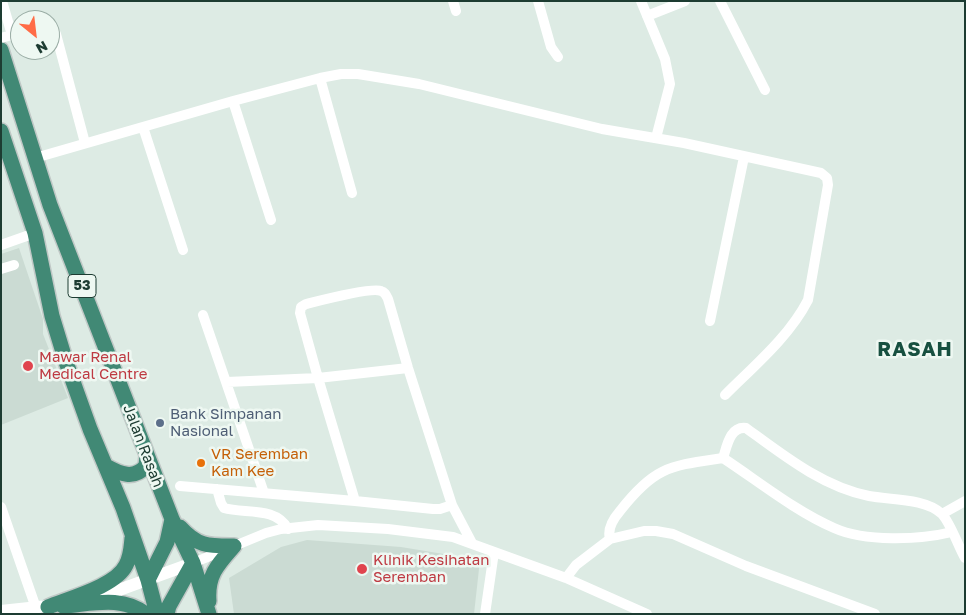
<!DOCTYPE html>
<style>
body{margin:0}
#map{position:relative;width:966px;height:615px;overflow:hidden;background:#ddebe4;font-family:"Golos Text",sans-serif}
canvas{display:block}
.frame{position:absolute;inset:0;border:2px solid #1d3c32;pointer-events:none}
.north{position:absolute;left:10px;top:10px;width:50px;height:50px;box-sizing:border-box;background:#eef8f2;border:1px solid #9aada5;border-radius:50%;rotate:151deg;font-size:14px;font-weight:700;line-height:20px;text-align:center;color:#1d3c32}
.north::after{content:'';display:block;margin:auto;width:18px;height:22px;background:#ff6c47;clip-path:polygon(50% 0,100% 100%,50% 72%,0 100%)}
</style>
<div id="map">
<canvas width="966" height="615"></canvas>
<div class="frame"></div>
<div class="north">N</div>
</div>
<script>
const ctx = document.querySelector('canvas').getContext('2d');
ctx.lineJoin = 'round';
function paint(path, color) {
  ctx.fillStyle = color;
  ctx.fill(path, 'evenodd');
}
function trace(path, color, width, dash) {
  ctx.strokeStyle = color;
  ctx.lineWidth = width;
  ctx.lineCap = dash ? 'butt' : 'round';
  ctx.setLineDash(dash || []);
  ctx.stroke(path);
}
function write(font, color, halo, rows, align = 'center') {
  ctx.font = font + ' "Golos Text",sans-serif';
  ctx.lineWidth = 5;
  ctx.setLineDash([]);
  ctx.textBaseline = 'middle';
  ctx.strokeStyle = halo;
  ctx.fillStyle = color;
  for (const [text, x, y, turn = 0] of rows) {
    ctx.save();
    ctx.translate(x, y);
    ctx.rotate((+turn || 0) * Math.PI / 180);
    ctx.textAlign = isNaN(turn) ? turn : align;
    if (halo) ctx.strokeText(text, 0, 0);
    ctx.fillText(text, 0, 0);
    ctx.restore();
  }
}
paint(new Path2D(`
 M 19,248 L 43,319 L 43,334 L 68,398 L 1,425 L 1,254 Z
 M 307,540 L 401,547 L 480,560 L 474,614 L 234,614 L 229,578 L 281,547 Z`), '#cbdbd3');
const trunk = new Path2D(`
 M 1,50 L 50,205 L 172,519 L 193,563 L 209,614
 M 1,131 L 35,233 L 52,316 L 66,362 L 90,429 L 123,508 L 148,580 L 157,614
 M 106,466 C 120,474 134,480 146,466 L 147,455
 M 180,527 C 198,547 209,546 234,546
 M 148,580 L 167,542 L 172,519
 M 209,601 C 207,575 218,564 234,546
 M 63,606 C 92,604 121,595 146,614
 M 48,607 C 70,598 116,586 126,565 C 131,556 131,547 132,538
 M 167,614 L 169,606 L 193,563`);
trace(trunk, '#c0c8c6', 18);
trace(new Path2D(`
 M 2,1 L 12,35
 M 453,1 L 456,11
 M 538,1 L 551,47 L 558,57
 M 641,1 L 665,59 L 670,84 L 656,138
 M 720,1 L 765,90
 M 647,16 L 685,1
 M 50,28 L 56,34 L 85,143
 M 1,38 L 20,33
 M 320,78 L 352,193
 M 233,101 L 271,220
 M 143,127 L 183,250
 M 35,158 L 233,101 L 320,78 L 341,74 L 358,74 L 419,84 L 602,129 L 684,143 L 821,173 L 827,178 L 828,185 L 808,300 C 789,337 754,366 725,395
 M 1,245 L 35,233
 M 1,269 L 14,265
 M 203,315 L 264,493
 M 710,321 L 744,157
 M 408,368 L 318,378 L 355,501 L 433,509 L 440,509 L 452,505
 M 227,382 L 318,378 L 300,313 L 301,307 L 306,304 C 318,301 372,287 381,291 C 385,292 386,295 388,299 L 408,368 L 452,505 L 472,543
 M 723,458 C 727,446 730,426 746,428 C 783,455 823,487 869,496 C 890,500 926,498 942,514 C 951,524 958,546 965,558
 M 180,486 L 355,501
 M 217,489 L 221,503 L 224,508 C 244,514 276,506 288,529
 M 1,507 L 36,608
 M 942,514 L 965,501
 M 610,539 C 607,529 614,518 620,511 C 655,466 670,466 723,458 C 758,481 795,511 834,528 C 865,542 919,540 952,532
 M 193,563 L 266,533 L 281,529 L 318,525 L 388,529 L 453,537 L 566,578 L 647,614
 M 566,578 L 576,565 L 610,539 L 644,531 L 656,531 L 673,534 L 746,566 L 875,614
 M 485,614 L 494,552`), '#fff', 10);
trace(new Path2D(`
 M 84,599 L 119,590 L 193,563
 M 1,611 L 57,605`), '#fff', 12);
trace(trunk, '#418975', 15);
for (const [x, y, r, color] of [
 [28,366,6,"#e0444e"],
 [160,423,5,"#5c6f8a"],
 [201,463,5,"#e8710a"],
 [362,569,6,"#e0444e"]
]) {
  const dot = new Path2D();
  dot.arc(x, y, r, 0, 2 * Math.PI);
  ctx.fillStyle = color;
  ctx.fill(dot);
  trace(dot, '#eef8f2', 2);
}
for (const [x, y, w] of [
 [82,286,28]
]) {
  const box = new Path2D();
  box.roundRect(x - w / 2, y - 11.5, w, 23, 4);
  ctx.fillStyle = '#eef8f2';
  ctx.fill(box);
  trace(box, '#1d3c32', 1);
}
write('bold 14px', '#1d3c32', null, [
 ["53",82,286]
]);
write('15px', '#be3a42', '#eef8f2', [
 ["Mawar Renal",39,357],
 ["Medical Centre",39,374],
 ["Klinik Kesihatan",373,560],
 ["Seremban",373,577]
], 'left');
write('15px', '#4e5e75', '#eef8f2', [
 ["Bank Simpanan",170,414],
 ["Nasional",170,431]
], 'left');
write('15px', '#1d3c32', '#eef8f2', [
 ["Jalan Rasah",143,446,69]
]);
write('15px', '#c56008', '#eef8f2', [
 ["VR Seremban",211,454],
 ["Kam Kee",211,471]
], 'left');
ctx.letterSpacing = '1px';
write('bold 20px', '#175040', '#eef8f2', [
 ["RASAH",915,350]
]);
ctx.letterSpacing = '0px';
</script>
